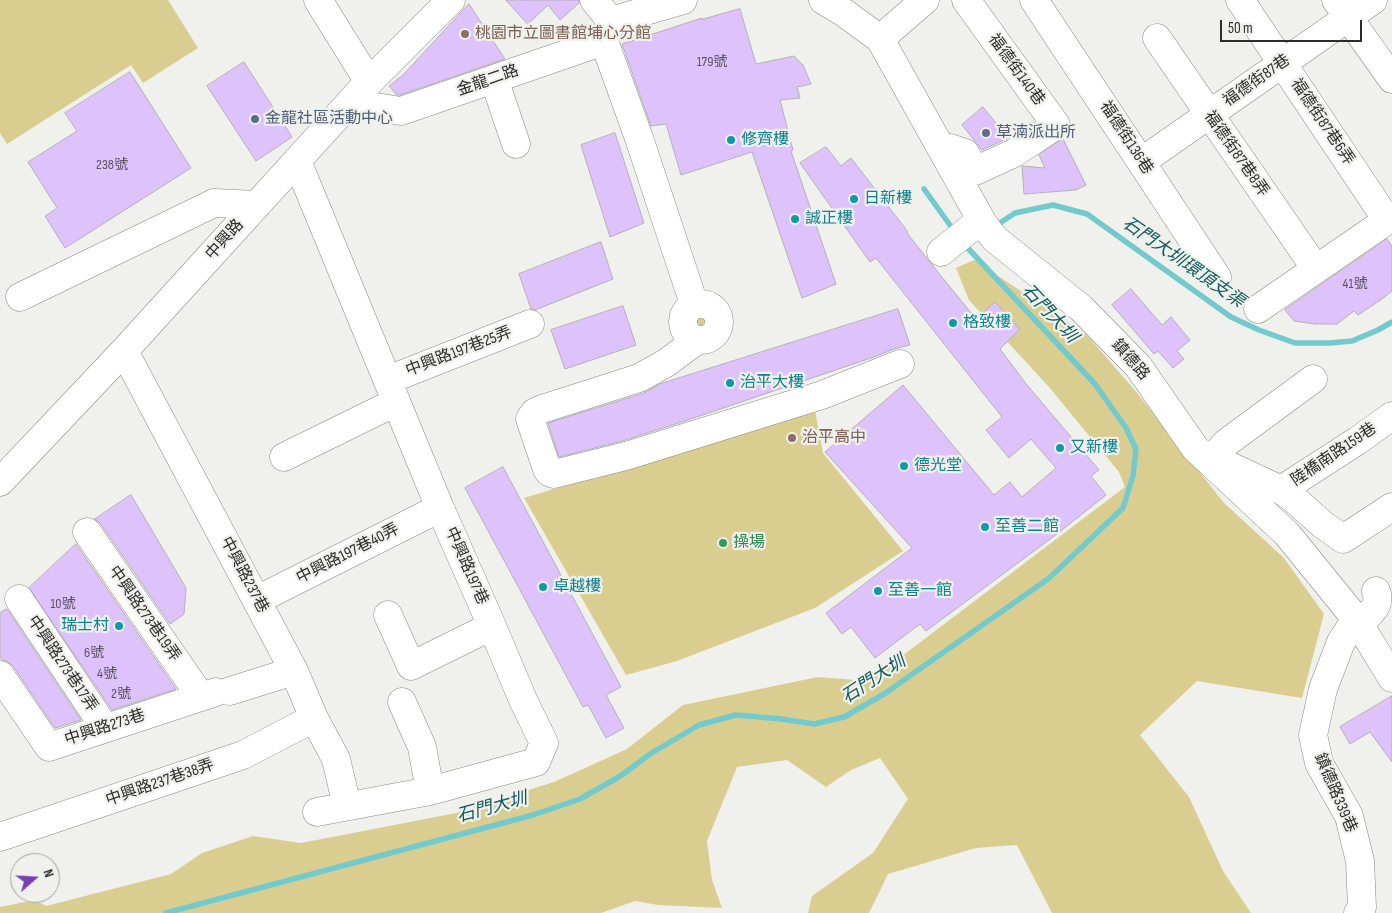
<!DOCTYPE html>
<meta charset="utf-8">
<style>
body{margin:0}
#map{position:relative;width:1392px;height:913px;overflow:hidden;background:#f0f0ec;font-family:"Sofia Sans Condensed",sans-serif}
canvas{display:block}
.north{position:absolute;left:10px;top:853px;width:50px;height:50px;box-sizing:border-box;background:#f0f0ec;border:1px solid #a2a29f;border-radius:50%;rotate:71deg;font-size:14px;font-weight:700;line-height:20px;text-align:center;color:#2d2d2b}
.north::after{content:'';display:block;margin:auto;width:18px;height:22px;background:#7740b7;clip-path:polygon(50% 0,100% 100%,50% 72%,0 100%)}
.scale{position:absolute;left:1220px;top:20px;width:142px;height:22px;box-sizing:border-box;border:2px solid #2d2d2b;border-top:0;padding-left:6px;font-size:15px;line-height:18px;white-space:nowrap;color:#2d2d2b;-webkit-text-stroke:4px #f0f0ec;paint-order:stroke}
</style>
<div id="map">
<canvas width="1392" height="913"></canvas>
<div class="north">N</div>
<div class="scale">50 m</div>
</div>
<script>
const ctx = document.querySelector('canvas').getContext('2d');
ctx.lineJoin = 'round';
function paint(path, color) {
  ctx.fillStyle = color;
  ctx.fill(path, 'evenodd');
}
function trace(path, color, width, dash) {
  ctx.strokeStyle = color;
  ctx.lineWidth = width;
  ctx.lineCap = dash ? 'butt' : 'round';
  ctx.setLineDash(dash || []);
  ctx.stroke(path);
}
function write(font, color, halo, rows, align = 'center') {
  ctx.font = font + ' "Sofia Sans Condensed","Noto Sans TC",sans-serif';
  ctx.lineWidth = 4.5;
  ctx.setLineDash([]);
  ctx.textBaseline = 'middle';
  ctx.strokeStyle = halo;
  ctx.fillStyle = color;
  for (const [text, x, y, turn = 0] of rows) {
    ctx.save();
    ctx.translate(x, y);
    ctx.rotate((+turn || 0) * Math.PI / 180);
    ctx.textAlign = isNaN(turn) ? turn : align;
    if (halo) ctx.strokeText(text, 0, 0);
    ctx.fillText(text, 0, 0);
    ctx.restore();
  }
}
paint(new Path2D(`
 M 0,0 L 168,0 L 198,48 L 143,83 L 131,65 L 7,144 L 0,133 Z
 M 974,260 L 1087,335 L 1138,394 L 1224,503 L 1284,558 L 1324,614 L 1302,698 L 1197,681 L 1140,735 L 1189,797 L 1223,871 L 1251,913 L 1052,913 L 1017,845 L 976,848 L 888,874 L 869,913 L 808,913 L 812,896 L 873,853 L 908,799 L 880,758 L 851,770 L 826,787 L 787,760 L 737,767 L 707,841 L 712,880 L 722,908 L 658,905 L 635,901 L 601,913 L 0,913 L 0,907 L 35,900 L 46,906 L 171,874 L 202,853 L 253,836 L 301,843 L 456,813 L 554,782 L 627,749 L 683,705 L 818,677 L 869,681 L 1125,487 L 1119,472 L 1049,387 L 969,300 L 956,268 Z
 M690 322a11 11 0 1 1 22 0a11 11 0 1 1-22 0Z
 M 815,410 L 823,453 L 903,551 L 815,608 L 677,661 L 626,675 L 524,498 Z`), '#d9ce90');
trace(new Path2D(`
 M 924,189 L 955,232
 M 994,227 L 1015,213 L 1053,205 L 1087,214 L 1231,317 L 1259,330 L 1295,343 L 1330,343 L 1352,341 L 1378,330 L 1392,322
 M 166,913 L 533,815 L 580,799 L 622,775 L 650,754 L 699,725 L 736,715 L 781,719 L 814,724 L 844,717 L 884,694 L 1048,579 L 1123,508 L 1133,476 L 1136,449 L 1126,428 L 1095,384 L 963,243`), '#73cacd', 5.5);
const building = new Path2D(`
 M 506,0 L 579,0 L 579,3 L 560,20 L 548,5 L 528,24 Z
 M 469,4 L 505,59 L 400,95 L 397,95 L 389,86 L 403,75 Z
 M 740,9 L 756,64 L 794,56 L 803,65 L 811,84 L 797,87 L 800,98 L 780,100 L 793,150 L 791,151 L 836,284 L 802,298 L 752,152 L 681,175 L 666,124 L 651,126 L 622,44 L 702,18 L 702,19 Z
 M 244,62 L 292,137 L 256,161 L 207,86 Z
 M 130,72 L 191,168 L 65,248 L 45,216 L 57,208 L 28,162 L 77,131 L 65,113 Z
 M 983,107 L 1008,138 L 982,150 L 962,125 Z
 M 615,133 L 644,223 L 610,237 L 581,145 Z
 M 1063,139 L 1086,185 L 1076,190 L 1024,194 L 1022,166 L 1045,168 L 1039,155 Z
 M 826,147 L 841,166 L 851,158 L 908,232 L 907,233 L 929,261 L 976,319 L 995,302 L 1020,329 L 1000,349 L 1027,385 L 1099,470 L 1091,476 L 1106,495 L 1057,534 L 926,631 L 920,624 L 875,658 L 851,627 L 842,634 L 826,613 L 912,548 L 825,452 L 903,385 L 994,495 L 1010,482 L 1022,497 L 1056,468 L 1031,439 L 1009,458 L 986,430 L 1002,417 L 876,258 L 870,262 L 800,163 Z
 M 1387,239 L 1392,246 L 1392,291 L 1382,299 L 1358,315 L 1354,311 L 1337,324 L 1315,324 L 1294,321 L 1285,310 Z
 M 601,242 L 613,279 L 535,310 L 531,309 L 519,274 Z
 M 1131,289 L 1162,325 L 1171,317 L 1190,340 L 1177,351 L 1184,359 L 1173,368 L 1158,351 L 1154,354 L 1112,305 Z
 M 623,306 L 636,345 L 565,369 L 551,330 Z
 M 898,309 L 910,345 L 894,349 L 874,357 L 685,421 L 622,441 L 559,457 L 548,423 L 644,393 L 660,384 Z
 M 503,467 L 621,687 L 606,695 L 624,728 L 606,738 L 588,705 L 583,707 L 465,488 Z
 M 131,495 L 186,588 L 184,614 L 170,624 L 100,523 L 95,519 Z
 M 76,544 L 176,689 L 112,710 L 29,588 Z
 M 7,609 L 81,720 L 55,728 L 13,666 L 7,661 L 2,660 L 0,657 L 0,613 Z
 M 1392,696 L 1392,762 L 1370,732 L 1350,744 L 1340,727 Z`);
paint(building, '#dec2fc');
trace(building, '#b2b1b4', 1);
const minor = new Path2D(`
 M 318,0 L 369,82
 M 594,0 L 611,21 L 683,0
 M 823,0 L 843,12 L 880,39 L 925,0
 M 1034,0 L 1217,277
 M 1240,0 L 1387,220
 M 1336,0 L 1392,79
 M 1157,38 L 1316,269
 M 880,39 L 984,225 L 995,239 L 1081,308 L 1138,366 L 1195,448 L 1287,534 L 1356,619 L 1392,678
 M 604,41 L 639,138 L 694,304
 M 494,79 L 516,144
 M 350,103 L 401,111 L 604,41 L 611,21
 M 950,148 L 965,153 L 975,171 L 1014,153 L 1056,125 L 966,0
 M 297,161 L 440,508 L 492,626 L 523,700 L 544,743 L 536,762 L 430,791 L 317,812
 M 1141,162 L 1373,0
 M 941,252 L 981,220
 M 20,297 L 214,203 L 257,205
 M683 322a18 18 0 1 1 36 0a18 18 0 1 1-36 0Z
 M 1258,309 L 1392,217
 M 697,340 L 666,363 L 639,378 L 542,409 L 535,412 L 530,419 L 547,469 L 549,472 L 554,474 L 626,456 L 822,395 L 900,364
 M 124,351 L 294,671 L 314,718 L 336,759 L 347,806
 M 388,380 L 530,324
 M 284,457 L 396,402
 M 1213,458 L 1226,443 L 1313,379
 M 1223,463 L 1281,490 L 1357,441 L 1392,416
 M 0,482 L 124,351 L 364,87 L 451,0
 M 1281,490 L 1293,498 L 1322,524 L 1343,539 L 1392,507
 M 87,532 L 201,697
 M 19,599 L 105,728
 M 257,600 L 440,508
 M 388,615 L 411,666 L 492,626
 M 1356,619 L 1341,642 L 1323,689 L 1313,735 L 1319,763 L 1349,816 L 1360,861 L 1362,907 L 1358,913
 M 1359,624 C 1369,614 1382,606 1376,591
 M 0,675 L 49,747 L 216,692
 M 230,691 L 294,671
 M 402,702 L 422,747 L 430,791
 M 0,837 L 243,755 L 314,718`);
trace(minor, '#898885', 29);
trace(minor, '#fff', 28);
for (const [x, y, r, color] of [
 [465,34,5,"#8d6e63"],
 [255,119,5,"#5c6f8a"],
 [986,133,5,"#5c6f8a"],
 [731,140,5,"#0f9aa8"],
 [854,199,5,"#0f9aa8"],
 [795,219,5,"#0f9aa8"],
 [953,323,5,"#0f9aa8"],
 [730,383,5,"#0f9aa8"],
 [792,438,5,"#8d6e63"],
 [1060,448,5,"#0f9aa8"],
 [904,466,5,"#0f9aa8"],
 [985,527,5,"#0f9aa8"],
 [723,543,5,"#2e9e5b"],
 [543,587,5,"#0f9aa8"],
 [878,591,5,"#0f9aa8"],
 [119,626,5,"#0f9aa8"]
]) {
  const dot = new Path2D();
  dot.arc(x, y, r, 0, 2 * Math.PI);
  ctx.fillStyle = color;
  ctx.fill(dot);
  trace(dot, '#f0f0ec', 2);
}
write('14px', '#59525f', null, [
 ["179號",712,62],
 ["238號",112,165],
 ["41號",1355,284],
 ["10號",63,604],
 ["6號",94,653],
 ["4號",107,674],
 ["2號",121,694]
]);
write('16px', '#785e54', '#f0f0ec', [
 ["桃園市立圖書館埔心分館",475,34],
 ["治平高中",802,438]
], 'left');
write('16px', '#2d2d2b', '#f0f0ec', [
 ["福德街140巷",1016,70,54],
 ["金龍二路",488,81,-19],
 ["福德街87巷",1257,81,-35],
 ["福德街87巷6弄",1322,122,56],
 ["福德街136巷",1126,138,57],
 ["福德街87巷8弄",1236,154,55],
 ["中興路",225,240,-48],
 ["中興路197巷25弄",459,352,-21],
 ["鎮德路",1130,360,49],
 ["陸橋南路159巷",1334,455,-34],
 ["中興路197巷40弄",348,554,-27],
 ["中興路197巷",466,566,66],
 ["中興路237巷",244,575,62],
 ["中興路273巷19弄",144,614,55],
 ["中興路273巷17弄",62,664,56],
 ["中興路273巷",105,728,-18],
 ["中興路237巷38弄",160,783,-19],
 ["鎮德路339巷",1335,793,67]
]);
write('16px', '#4e5e75', '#f0f0ec', [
 ["金龍社區活動中心",265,119],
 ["草湳派出所",996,133]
], 'left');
write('16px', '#0d838f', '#f0f0ec', [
 ["修齊樓",741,140],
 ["日新樓",864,199],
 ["誠正樓",805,219],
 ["格致樓",963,323],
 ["治平大樓",740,383],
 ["又新樓",1070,448],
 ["德光堂",914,466],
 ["至善二館",995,527],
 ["卓越樓",553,587],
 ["至善一館",888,591],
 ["瑞士村",109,626,"right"]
], 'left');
write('16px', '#27864d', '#f0f0ec', [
 ["操場",733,543]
], 'left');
write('italic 18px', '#105c5e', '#f0f0ec', [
 ["石門大圳環頂支渠",1183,263,35],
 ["石門大圳",1049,314,47],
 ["石門大圳",874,680,-33],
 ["石門大圳",492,808,-15]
]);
</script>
